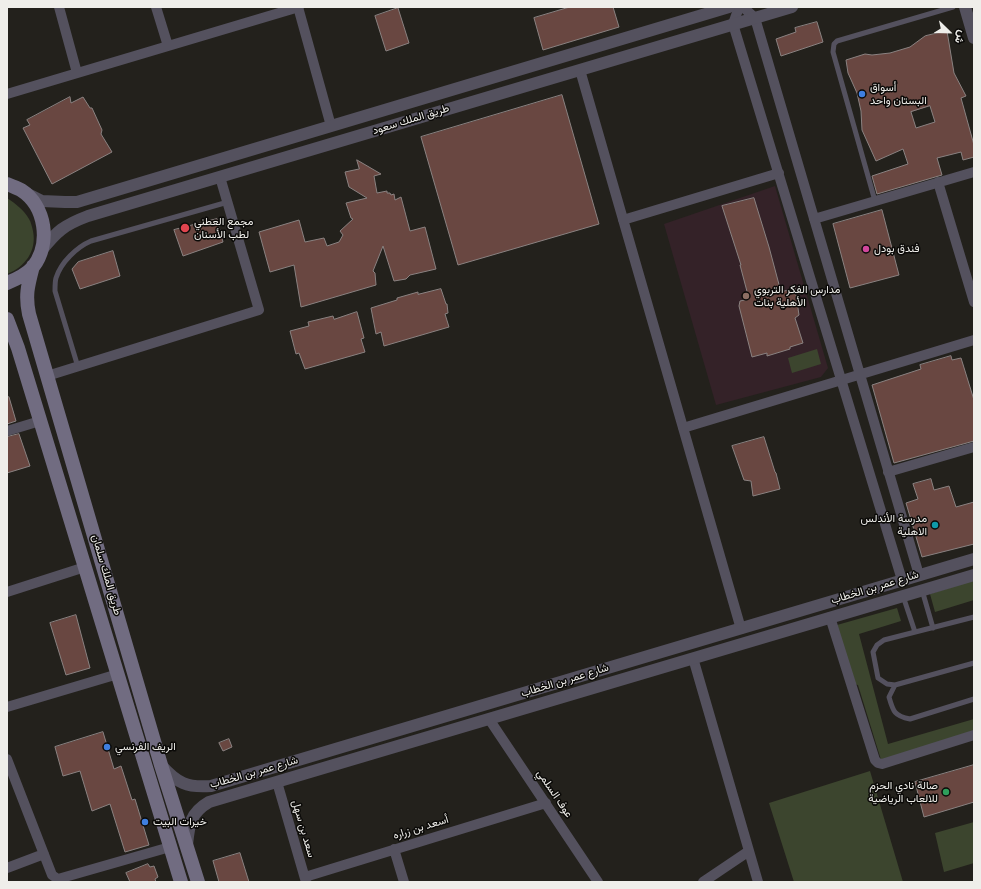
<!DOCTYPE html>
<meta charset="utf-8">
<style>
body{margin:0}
#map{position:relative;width:981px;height:889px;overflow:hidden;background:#23211c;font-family:"Nunito Sans",Vazirmatn,sans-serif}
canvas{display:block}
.frame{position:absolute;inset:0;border:8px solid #efeeea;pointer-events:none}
.north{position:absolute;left:929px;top:12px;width:40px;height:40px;-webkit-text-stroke:3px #0b0a08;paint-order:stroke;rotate:113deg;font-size:11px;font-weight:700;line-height:16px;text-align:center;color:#efeeea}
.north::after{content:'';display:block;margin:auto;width:14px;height:18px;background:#efeeea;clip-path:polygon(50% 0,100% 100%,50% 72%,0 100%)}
</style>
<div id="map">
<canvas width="981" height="889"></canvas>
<div class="frame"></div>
<div class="north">ش</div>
</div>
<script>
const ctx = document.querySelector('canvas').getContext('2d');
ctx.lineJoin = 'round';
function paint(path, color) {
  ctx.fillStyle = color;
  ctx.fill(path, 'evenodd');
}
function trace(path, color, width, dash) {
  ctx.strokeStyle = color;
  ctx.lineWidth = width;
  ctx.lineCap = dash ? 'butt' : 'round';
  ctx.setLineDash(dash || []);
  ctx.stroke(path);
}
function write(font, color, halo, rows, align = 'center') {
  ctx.font = font + ' "Nunito Sans",Vazirmatn,sans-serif';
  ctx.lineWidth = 3;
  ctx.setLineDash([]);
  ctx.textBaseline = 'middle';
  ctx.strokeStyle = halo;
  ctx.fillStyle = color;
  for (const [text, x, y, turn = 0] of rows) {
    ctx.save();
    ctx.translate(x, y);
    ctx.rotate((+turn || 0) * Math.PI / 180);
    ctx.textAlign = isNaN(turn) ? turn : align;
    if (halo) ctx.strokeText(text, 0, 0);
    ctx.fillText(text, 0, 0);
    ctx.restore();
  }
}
paint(new Path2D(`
 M 775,186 L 828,368 L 821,377 L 716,405 L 664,224 Z`), '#342228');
paint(new Path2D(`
 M 7,198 C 16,204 24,210 29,219 C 31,222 32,227 33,231 C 37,251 25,267 7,274 Z
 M 817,349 L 821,364 L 792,373 L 788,358 Z
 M 974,580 L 974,600 L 935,612 L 930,594 Z
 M 897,608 L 901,621 L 859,634 L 888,744 L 974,719 L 974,735 L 882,763 L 858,685 L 854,684 L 837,625 Z
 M 870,771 L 903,882 L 794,882 L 769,803 Z
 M 974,822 L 974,863 L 944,872 L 935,833 Z`), '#3c452e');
const building = new Path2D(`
 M 570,7 L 613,7 L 619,27 L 543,50 L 534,18 Z
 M 398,8 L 409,43 L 386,51 L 375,16 Z
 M 817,22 L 823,42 L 781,56 L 776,39 L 796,32 L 795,28 Z
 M 947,31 L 954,73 L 966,96 L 961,98 L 974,145 L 974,157 L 963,160 L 961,152 L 937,158 L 942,175 L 877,194 L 872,176 L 908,164 L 903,149 L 876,161 L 862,130 L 861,111 L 857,93 L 848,73 L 846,60 L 865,54 L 872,55 L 890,53 L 910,47 L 925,36 ZM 930,106 L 935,122 L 916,128 L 911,112 Z
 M 562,95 L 599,224 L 458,265 L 421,137 Z
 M 70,97 L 71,103 L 83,97 L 90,108 L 92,108 L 102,130 L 101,134 L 112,152 L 52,184 L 23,128 L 30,125 L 27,120 Z
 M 357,160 L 381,174 L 374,176 L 377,193 L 387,191 L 387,193 L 390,193 L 391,195 L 394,194 L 395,200 L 401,197 L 410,231 L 425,227 L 436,269 L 410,275 L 406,279 L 394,281 L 383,246 L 373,271 L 375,273 L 376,285 L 301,307 L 294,265 L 270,272 L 259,232 L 299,220 L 305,242 L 324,238 L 327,246 L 339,242 L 343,235 L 340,231 L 353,219 L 351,218 L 346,203 L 367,198 L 349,187 L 345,172 L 359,169 Z
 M 754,198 L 769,247 L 781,292 L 795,288 L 799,315 L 795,318 L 803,343 L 790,347 L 790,349 L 767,356 L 767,353 L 752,357 L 739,306 L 740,301 L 749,299 L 740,265 L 741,265 L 722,206 Z
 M 882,210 L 899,275 L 850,288 L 833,224 Z
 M 217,219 L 223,242 L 183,256 L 174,230 Z
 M 113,251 L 120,276 L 80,289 L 72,269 L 78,262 Z
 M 441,289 L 446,304 L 447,304 L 448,313 L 445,314 L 449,327 L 384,346 L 381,332 L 376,334 L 371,308 L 397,300 L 397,298 L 418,292 L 418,294 Z
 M 357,312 L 364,338 L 361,339 L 365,352 L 305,369 L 299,353 L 296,354 L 290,331 L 309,326 L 308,322 L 333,316 L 334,319 Z
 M 951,356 L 952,360 L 961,358 L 974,400 L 974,441 L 894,463 L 872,385 L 921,369 L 920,365 Z
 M 9,397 L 16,421 L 7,424 L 7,398 Z
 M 19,434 L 30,466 L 7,473 L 7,437 Z
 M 764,437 L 775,472 L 776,473 L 780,489 L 753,496 L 751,481 L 744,480 L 732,446 Z
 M 931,479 L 934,490 L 949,486 L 956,507 L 974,502 L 974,544 L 922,557 L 906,503 L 918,499 L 913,484 Z
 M 76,615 L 90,668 L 66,675 L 50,623 Z
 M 103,732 L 114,769 L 121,766 L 132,800 L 135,799 L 149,845 L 125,852 L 110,804 L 92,811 L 80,771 L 63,776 L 55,747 Z
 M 229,739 L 232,747 L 223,751 L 219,743 Z
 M 974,765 L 974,802 L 924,817 L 915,782 Z
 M 240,853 L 249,882 L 219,882 L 213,861 Z
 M 148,864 L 150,867 L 154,866 L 158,877 L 155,879 L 156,882 L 130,882 L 126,873 Z`);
paint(building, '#694741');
trace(building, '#8a8281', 1);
trace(new Path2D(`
 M 875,201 L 833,52 L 834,44 L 837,41 L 953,7
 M 78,367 L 55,291 C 55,287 55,281 56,278 C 61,262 77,247 91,241 L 228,202
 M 922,590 L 933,628
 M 903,596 L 915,632
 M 974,617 L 884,640 L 877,645 L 873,652 L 878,678 L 887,684 L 895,685 L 974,663
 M 895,685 L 889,697 C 893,711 894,716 910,719 L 974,699`), '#54515e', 5);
trace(new Path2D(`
 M 59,7 L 77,73
 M 156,7 L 168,46
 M 298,7 L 331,126
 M 739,7 L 733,24 L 902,580
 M 743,7 L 755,18 L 919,575
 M 580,70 L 741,629
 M 7,94 L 299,7
 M 938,182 L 974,302
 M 814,219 L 974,172
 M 623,220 L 779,173
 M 47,376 L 259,310 L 220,177
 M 683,428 L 974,340
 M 7,431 L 40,421
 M 888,472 L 974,447
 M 7,592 L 85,567
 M 830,617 L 875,760 L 878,763 L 882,764 L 974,735
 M 693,658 L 758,882
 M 7,707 L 118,674
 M 489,719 L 598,882
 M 7,759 L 52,875 L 62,882
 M 277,782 L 306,882
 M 394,849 L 404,882
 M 7,868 L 44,854
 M 305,877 L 546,803
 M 58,879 L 170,847
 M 703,882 L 749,851`), '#54515e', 10);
trace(new Path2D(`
 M 965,7 L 974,38
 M 26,193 L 42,201 L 65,202 L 77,202 L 729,7
 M 41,251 C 57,231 64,225 88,216 L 792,7
 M 161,765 C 177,783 187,788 211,786 L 974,559
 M 187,845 C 189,825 190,813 209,802 L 974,575`), '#54515e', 12);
trace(new Path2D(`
 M 7,184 C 12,186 17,188 21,190 C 46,206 51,244 33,267 C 26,275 17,279 7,283
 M 33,266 C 28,285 25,295 29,314 L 161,765 L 198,882
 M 7,319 L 18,348 L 181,882`), '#716c81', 14);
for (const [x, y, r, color] of [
 [862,94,4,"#3f7fe0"],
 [185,228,5,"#e0444e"],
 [866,249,4,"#d1479c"],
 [746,296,4,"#8d6e63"],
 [935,525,4,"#0f9aa8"],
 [107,747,4,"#3f7fe0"],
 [946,792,4,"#2e9e5b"],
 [145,822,4,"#3f7fe0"]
]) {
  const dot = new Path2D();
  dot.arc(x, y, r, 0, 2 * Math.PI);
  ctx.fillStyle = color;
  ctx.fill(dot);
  trace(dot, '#0b0a08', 1.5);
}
write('11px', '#efeeea', '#0b0a08', [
 ["أسواق",870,88],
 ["البستان واحد",870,101],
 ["مجمع العطني",194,222],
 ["لطب الأسنان",194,235],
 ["فندق بودل",874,249],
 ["مدارس الفكر التربوي",754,290],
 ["الأهلية بنات",754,303],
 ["مدرسة الأندلس",927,519,"right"],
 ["الاهلية",927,532,"right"],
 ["الريف الفرنسي",115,747],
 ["صالة نادي الحزم",938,786,"right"],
 ["للالعاب الرياضية",938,799,"right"],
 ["خيرات البيت",153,822]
], 'left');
write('11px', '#efeeea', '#0b0a08', [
 ["طريق الملك سعود",411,120,-17],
 ["طريق الملك سلمان",106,575,74],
 ["شارع عمر بن الخطاب",875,588,-17],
 ["شارع عمر بن الخطاب",565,681,-17],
 ["شارع عمر بن الخطاب",254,773,-16],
 ["عوف السلمي",554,794,56],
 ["أسعد بن زراره",421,828,-17],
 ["سعد بن سهل",303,829,74]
]);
</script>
